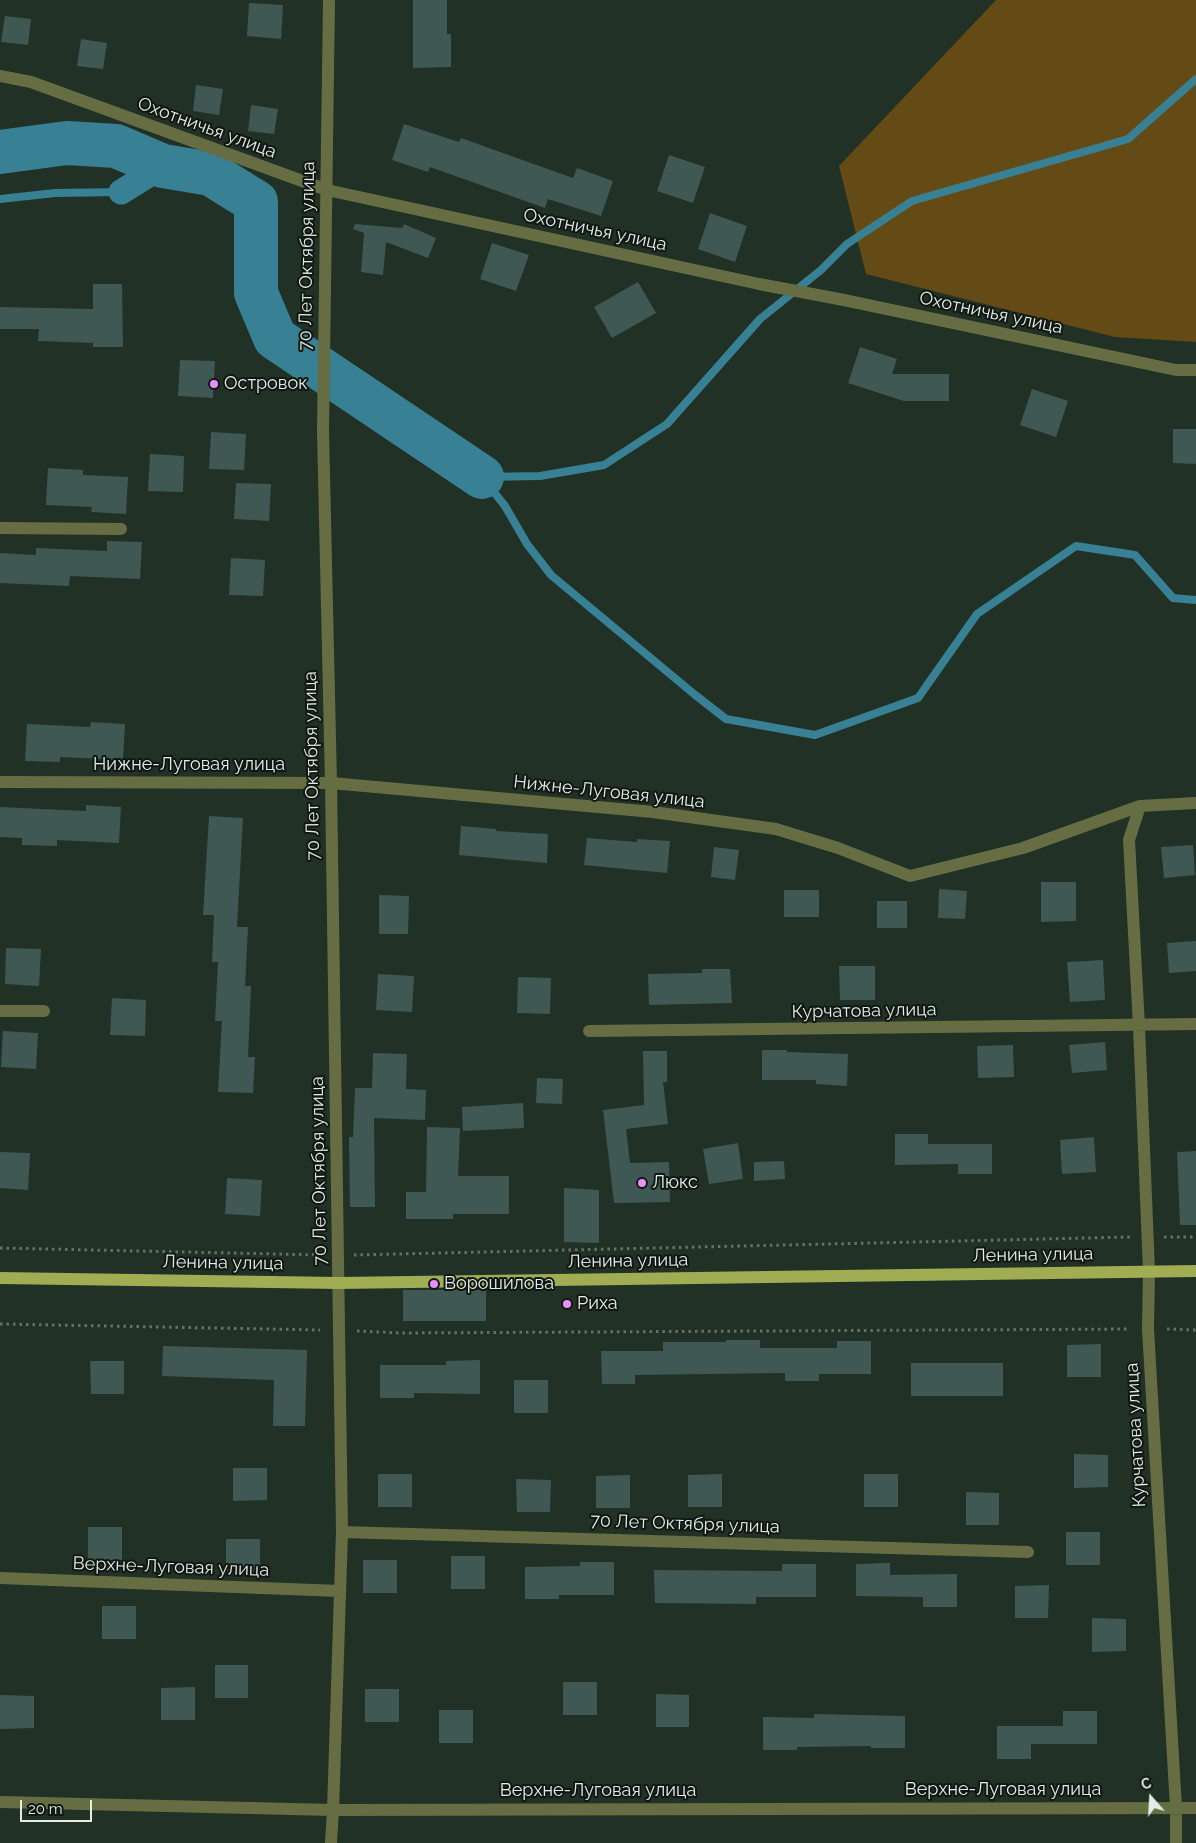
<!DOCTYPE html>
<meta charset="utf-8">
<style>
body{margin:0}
#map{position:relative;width:1196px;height:1843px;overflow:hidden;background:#223125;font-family:Raleway,sans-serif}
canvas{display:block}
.north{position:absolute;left:1126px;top:1773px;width:50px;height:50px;-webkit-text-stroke:4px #101712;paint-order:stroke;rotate:341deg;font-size:14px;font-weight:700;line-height:20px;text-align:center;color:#e3ede5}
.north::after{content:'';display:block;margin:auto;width:18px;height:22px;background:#e3ede5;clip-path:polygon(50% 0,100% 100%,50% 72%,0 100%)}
.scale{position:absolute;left:20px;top:1800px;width:72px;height:22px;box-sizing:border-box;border:2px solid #e3ede5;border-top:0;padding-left:6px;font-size:15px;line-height:18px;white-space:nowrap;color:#e3ede5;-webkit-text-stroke:4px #101712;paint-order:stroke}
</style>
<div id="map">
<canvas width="1196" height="1843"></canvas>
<div class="north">С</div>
<div class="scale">20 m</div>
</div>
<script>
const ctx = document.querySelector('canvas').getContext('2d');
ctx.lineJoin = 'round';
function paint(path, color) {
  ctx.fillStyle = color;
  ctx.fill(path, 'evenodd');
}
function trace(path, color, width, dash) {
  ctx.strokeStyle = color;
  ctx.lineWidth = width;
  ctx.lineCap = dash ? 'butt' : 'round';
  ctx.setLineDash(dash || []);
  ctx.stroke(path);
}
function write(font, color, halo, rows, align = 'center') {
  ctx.font = font + ' Raleway,sans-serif';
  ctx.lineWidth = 4;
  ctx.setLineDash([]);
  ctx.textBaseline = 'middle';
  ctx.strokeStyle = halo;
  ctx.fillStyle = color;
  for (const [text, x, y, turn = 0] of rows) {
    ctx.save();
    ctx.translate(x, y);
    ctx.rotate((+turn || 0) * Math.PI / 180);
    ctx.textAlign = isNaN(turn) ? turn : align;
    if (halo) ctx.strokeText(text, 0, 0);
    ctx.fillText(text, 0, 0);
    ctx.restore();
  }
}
paint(new Path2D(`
 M 996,0 L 1196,0 L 1196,342 L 1115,337 L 866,274 L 839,166 Z`), '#644a15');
trace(new Path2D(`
 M 0,199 L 55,193 L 121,192
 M 482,477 L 505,506 L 527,544 L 551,575 L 694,694 L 726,719 L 815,735 L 918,698 L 977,614 L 1076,546 L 1135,555 L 1173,598 L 1196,600
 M 482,477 L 540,476 L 604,465 L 667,424 L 760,319 L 821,270 L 847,244 L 912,201 L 1128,139 L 1196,79`), '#388094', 8);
trace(new Path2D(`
 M 121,192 L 163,166`), '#388094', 25);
trace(new Path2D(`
 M 0,152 L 67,143 L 116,146 L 163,166 L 211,174 L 256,202 L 256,293 L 275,338 L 482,477`), '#388094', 44);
paint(new Path2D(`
 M 413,0 L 447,0 L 447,34 L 451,34 L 451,67 L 413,68 Z
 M 249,3 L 283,5 L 281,39 L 247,36 Z
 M 5,16 L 31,19 L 28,45 L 1,42 Z
 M 81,39 L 107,43 L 103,69 L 77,66 Z
 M 196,85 L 223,89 L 219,115 L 193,111 Z
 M 251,105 L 278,109 L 274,134 L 248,131 Z
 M 404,124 L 459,142 L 461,138 L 573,178 L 577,168 L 613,181 L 601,216 L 548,199 L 545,208 L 430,167 L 428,172 L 392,160 Z
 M 669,155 L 705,167 L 693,203 L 657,191 Z
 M 710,213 L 747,226 L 735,262 L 698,249 Z
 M 355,224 L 402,228 L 404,224 L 436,238 L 428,258 L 386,242 L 383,275 L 361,272 L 364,233 L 353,229 Z
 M 492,243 L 529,255 L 516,291 L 480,279 Z
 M 638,282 L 656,313 L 612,338 L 594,307 Z
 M 93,284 L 122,284 L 123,347 L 93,347 L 93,343 L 38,341 L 39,329 L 0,329 L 0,307 L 93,309 Z
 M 860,347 L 897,359 L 892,374 L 949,374 L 949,401 L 904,401 L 848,383 Z
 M 180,360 L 215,361 L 213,398 L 178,396 Z
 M 1032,389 L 1068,401 L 1056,437 L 1020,425 Z
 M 1173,429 L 1196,429 L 1196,464 L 1173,463 Z
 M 211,432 L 246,434 L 244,470 L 209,469 Z
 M 150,454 L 184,456 L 183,492 L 148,491 Z
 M 48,468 L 83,470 L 83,475 L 128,477 L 126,514 L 91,512 L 92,507 L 46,505 Z
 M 236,483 L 271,484 L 269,521 L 234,519 Z
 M 107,541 L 142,542 L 140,579 L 70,576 L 69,586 L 0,583 L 0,553 L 36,555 L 36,548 L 107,551 Z
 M 231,558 L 265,560 L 263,596 L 229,595 Z
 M 91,722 L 125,724 L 123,760 L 60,757 L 60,762 L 25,761 L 27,724 L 90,727 Z
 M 86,805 L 121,807 L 119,843 L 57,840 L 57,846 L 22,845 L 22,838 L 0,837 L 0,807 L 86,811 Z
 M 209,816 L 243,818 L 237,927 L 248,927 L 245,986 L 251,986 L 248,1057 L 255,1057 L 253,1093 L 218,1092 L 222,1021 L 215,1021 L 218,962 L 212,962 L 214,915 L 203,915 Z
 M 461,826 L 496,829 L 496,831 L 548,834 L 547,863 L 459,855 Z
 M 587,838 L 637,842 L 637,839 L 670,841 L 667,873 L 584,865 Z
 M 1193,845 L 1195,875 L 1164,878 L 1161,847 Z
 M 714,847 L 739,850 L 735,880 L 711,877 Z
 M 1041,882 L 1076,882 L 1076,921 L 1041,922 Z
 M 939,889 L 967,891 L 965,919 L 938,918 Z
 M 784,890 L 819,890 L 819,917 L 784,917 Z
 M 379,895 L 409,896 L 408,934 L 379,934 Z
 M 877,901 L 907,901 L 907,928 L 877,928 Z
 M 1196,941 L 1196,971 L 1169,973 L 1167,943 Z
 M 6,948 L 41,949 L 39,986 L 5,984 Z
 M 1103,960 L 1105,1000 L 1070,1002 L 1067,962 Z
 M 839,966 L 875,966 L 875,1000 L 840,1000 Z
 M 702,969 L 730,969 L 732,1003 L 649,1005 L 648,974 L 702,973 Z
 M 378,974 L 414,976 L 412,1012 L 376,1010 Z
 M 518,977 L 551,978 L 550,1014 L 517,1013 Z
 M 112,998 L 146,1000 L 145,1036 L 110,1035 Z
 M 3,1031 L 38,1033 L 36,1069 L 1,1067 Z
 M 1105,1042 L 1107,1070 L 1072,1073 L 1069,1045 Z
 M 1013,1045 L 1014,1077 L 978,1078 L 977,1046 Z
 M 762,1050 L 787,1050 L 787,1052 L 848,1054 L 847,1086 L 816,1084 L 816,1080 L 762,1080 Z
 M 643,1051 L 667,1051 L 667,1082 L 663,1082 L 668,1124 L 626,1129 L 630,1163 L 669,1162 L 670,1202 L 614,1203 L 603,1110 L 644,1105 Z
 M 373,1053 L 407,1054 L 406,1089 L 426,1090 L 425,1120 L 374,1118 L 375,1207 L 350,1207 L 349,1137 L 353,1137 L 355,1088 L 372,1088 Z
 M 537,1078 L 563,1079 L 562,1104 L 536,1103 Z
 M 523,1103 L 524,1128 L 463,1131 L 462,1107 Z
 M 427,1127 L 460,1128 L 458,1176 L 509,1176 L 509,1214 L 453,1214 L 453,1219 L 406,1219 L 406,1192 L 426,1192 Z
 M 895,1134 L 928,1134 L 928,1144 L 992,1144 L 992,1174 L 958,1174 L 958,1164 L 895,1165 Z
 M 1094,1137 L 1096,1172 L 1062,1174 L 1060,1140 Z
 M 738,1143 L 743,1179 L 709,1184 L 703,1149 Z
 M 1196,1151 L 1196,1225 L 1180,1225 L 1177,1152 Z
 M 0,1152 L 30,1153 L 28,1190 L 0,1188 Z
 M 784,1161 L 785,1179 L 754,1181 L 754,1162 Z
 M 227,1178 L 262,1180 L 260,1216 L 225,1214 Z
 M 564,1188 L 599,1190 L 599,1243 L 564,1242 Z
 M 403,1290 L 486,1290 L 486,1321 L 403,1321 Z
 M 726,1340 L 760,1340 L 760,1348 L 837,1348 L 837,1341 L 871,1341 L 871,1374 L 819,1374 L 819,1381 L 785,1381 L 785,1373 L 635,1375 L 635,1384 L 602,1384 L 601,1351 L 663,1351 L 663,1342 L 726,1342 Z
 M 1101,1344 L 1101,1377 L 1067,1377 L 1067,1345 Z
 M 163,1346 L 307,1350 L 305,1426 L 273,1426 L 274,1380 L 162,1376 Z
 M 480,1360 L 480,1394 L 414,1393 L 414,1398 L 380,1398 L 380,1365 L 446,1365 L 446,1361 Z
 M 90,1361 L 124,1361 L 124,1394 L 91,1394 Z
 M 911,1363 L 1003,1363 L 1003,1396 L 911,1396 Z
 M 514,1380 L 548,1380 L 548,1413 L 514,1413 Z
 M 1074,1454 L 1108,1455 L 1108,1487 L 1074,1488 Z
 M 233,1468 L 267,1468 L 267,1500 L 233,1501 Z
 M 378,1474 L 412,1474 L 412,1507 L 378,1507 Z
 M 722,1474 L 722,1507 L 688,1507 L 688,1475 Z
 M 864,1474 L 898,1474 L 898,1507 L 864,1507 Z
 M 630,1475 L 630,1508 L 596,1508 L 596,1476 Z
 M 516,1479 L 551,1480 L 550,1512 L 517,1512 Z
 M 966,1492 L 999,1493 L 999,1525 L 966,1525 Z
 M 88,1527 L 122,1527 L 122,1560 L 88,1560 Z
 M 1066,1532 L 1100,1532 L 1100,1565 L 1066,1565 Z
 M 226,1539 L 260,1539 L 260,1572 L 226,1572 Z
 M 451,1556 L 485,1556 L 485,1589 L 451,1589 Z
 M 363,1560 L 397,1560 L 397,1593 L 363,1593 Z
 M 580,1562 L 614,1562 L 614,1595 L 559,1595 L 559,1599 L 525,1599 L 525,1567 L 580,1566 Z
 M 890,1563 L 890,1575 L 957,1574 L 957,1607 L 923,1607 L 923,1597 L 856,1596 L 856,1564 Z
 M 782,1564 L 816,1564 L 816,1597 L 756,1597 L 756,1604 L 655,1603 L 654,1570 L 782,1571 Z
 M 1049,1585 L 1048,1618 L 1015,1618 L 1015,1586 Z
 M 102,1606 L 136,1606 L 136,1639 L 102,1639 Z
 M 1092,1618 L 1126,1619 L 1126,1651 L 1092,1652 Z
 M 215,1665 L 248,1665 L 248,1698 L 215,1698 Z
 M 563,1682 L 597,1682 L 597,1715 L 563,1715 Z
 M 195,1687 L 195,1720 L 161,1720 L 161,1688 Z
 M 365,1689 L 399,1689 L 399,1722 L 365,1722 Z
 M 656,1694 L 689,1695 L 689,1727 L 656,1727 Z
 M 0,1695 L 34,1696 L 34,1728 L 0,1729 Z
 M 439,1710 L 473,1710 L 473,1743 L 439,1743 Z
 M 1063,1711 L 1097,1711 L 1097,1744 L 1031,1744 L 1031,1759 L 997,1759 L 997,1726 L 1063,1726 Z
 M 814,1714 L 905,1716 L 905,1748 L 871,1748 L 871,1746 L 797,1747 L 797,1750 L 763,1750 L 763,1717 L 814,1718 Z`), '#3f5854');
trace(new Path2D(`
 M 1164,1237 L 1196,1237
 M 0,1248 L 321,1255
 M 354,1255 L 1130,1237
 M 0,1324 L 320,1330
 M 1167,1329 L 1196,1330
 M 357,1331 L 399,1333 L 1130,1329`), '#657268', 3, [2.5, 4]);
trace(new Path2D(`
 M 329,0 L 323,431 L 331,783 L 342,1532 L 333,1810 L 331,1843
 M 0,76 L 31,82 L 327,190 L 759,284 L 844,300 L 1176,370 L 1196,370
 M 0,528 L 121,529
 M 0,782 L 331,783 L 653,812 L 776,829 L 838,848 L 910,876 L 1023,848 L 1140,806 L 1196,803
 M 1140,806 L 1129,840 L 1139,1026 L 1149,1271 L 1148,1329 L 1176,1808 L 1176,1843
 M 0,1011 L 44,1011
 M 589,1031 L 1196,1024
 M 342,1532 L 1028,1552
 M 0,1578 L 340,1591
 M 0,1802 L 333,1810 L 1196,1808`), '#676d43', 12);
trace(new Path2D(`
 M 0,1278 L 339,1283 L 1196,1271`), '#a1ad52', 12);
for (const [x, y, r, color] of [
 [214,384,5,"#ea8dfd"],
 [642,1183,5,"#ea8dfd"],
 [434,1284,5,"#ea8dfd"],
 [567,1304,5,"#ea8dfd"]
]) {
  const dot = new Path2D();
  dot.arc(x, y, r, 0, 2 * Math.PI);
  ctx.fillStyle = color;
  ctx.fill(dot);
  trace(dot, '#101712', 2);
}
write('18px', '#e3ede5', '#101712', [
 ["Охотничья улица",207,128,20],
 ["Охотничья улица",595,230,12],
 ["70 Лет Октября улица",307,256,-89],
 ["Охотничья улица",991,313,12],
 ["Нижне-Луговая улица",189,765],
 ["70 Лет Октября улица",312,766,-91],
 ["Нижне-Луговая улица",609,792,6],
 ["Курчатова улица",864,1011,-1],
 ["70 Лет Октября улица",319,1171,-91],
 ["Ленина улица",1033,1255,-1],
 ["Ленина улица",628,1261,-1],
 ["Ленина улица",223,1263,1],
 ["Курчатова улица",1136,1435,-93],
 ["70 Лет Октября улица",685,1524,2],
 ["Верхне-Луговая улица",171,1567,2],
 ["Верхне-Луговая улица",1003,1790],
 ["Верхне-Луговая улица",598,1791]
]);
write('18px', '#e3ede5', '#101712', [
 ["Островок",224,384],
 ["Люкс",652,1183],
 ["Ворошилова",444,1284],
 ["Риха",577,1304]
], 'left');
</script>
